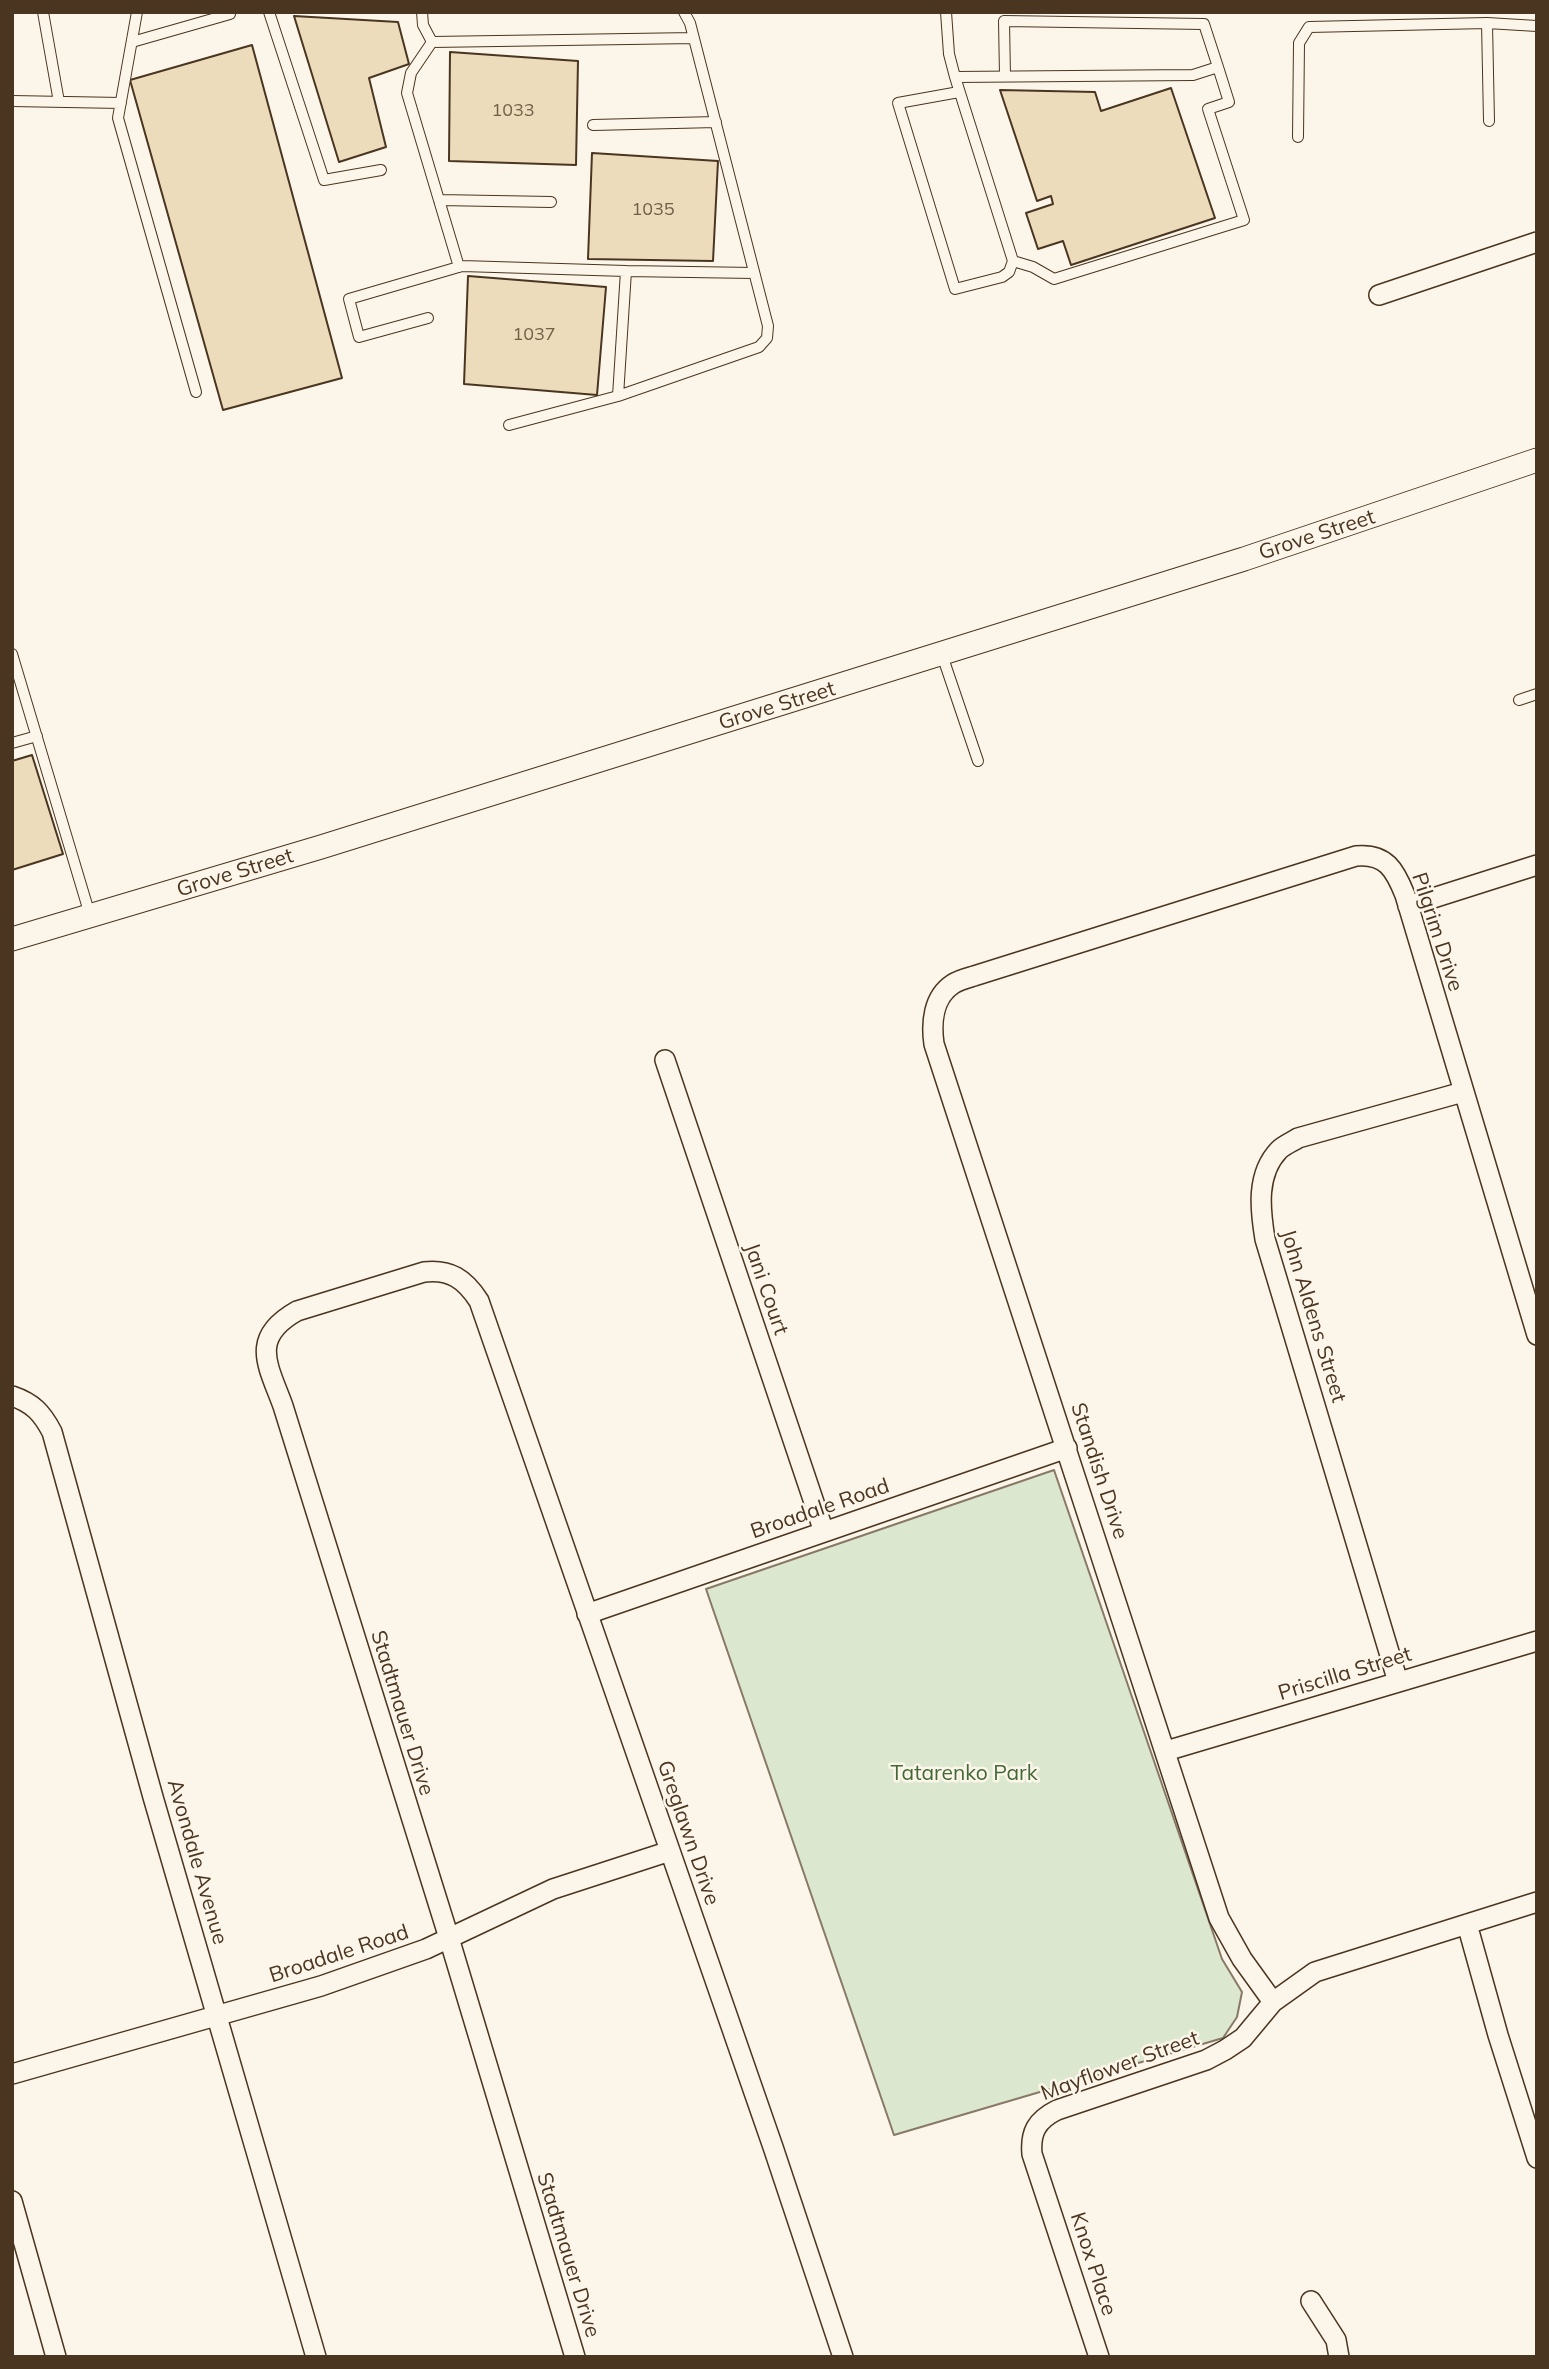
<!DOCTYPE html>
<style>
body{margin:0}
#map{position:relative;width:1549px;height:2369px;overflow:hidden;background:#fbf6e9;font-family:Mulish,sans-serif}
canvas{display:block}
.frame{position:absolute;inset:0;border:14px solid #4a3520;pointer-events:none}
</style>
<div id="map">
<canvas width="1549" height="2369"></canvas>
<div class="frame"></div>
</div>
<script>
const ctx = document.querySelector('canvas').getContext('2d');
ctx.lineJoin = 'round';
function paint(path, color) {
  ctx.fillStyle = color;
  ctx.fill(path, 'evenodd');
}
function trace(path, color, width, dash) {
  ctx.strokeStyle = color;
  ctx.lineWidth = width;
  ctx.lineCap = dash ? 'butt' : 'round';
  ctx.setLineDash(dash || []);
  ctx.stroke(path);
}
function write(font, color, halo, rows, align = 'center') {
  ctx.font = font + ' Mulish,sans-serif';
  ctx.lineWidth = 5;
  ctx.setLineDash([]);
  ctx.textBaseline = 'middle';
  ctx.strokeStyle = halo;
  ctx.fillStyle = color;
  for (const [text, x, y, turn = 0] of rows) {
    ctx.save();
    ctx.translate(x, y);
    ctx.rotate((+turn || 0) * Math.PI / 180);
    ctx.textAlign = isNaN(turn) ? turn : align;
    if (halo) ctx.strokeText(text, 0, 0);
    ctx.fillText(text, 0, 0);
    ctx.restore();
  }
}
const green = new Path2D(`
 M 1054,1470 L 1222,1959 L 1242,1992 L 1237,2017 L 1223,2038 L 894,2135 L 706,1589 Z`);
paint(green, '#dce7d0');
trace(green, '#887966', 2);
const building = new Path2D(`
 M 294,16 L 398,22 L 409,64 L 369,78 L 386,147 L 339,162 Z
 M 252,45 L 342,378 L 223,410 L 130,80 Z
 M 450,52 L 578,61 L 576,165 L 449,161 Z
 M 1171,88 L 1215,218 L 1071,265 L 1063,241 L 1038,249 L 1026,213 L 1053,204 L 1051,196 L 1037,201 L 1000,90 L 1095,92 L 1101,111 Z
 M 592,153 L 718,161 L 713,261 L 588,259 Z
 M 468,276 L 606,287 L 597,395 L 464,384 Z
 M 32,755 L 63,854 L 12,870 L 12,761 Z`);
paint(building, '#ecdcbc');
trace(building, '#4a3520', 2);
const service = new Path2D(`
 M 43,12 L 59,102
 M 137,12 L 118,118 L 196,392
 M 269,12 L 324,180 L 381,170
 M 422,12 L 423,25 L 432,42
 M 946,12 L 949,54 L 955,77 L 1193,75 L 1218,67 L 1204,24 L 1004,21 L 1005,76
 M 1487,23 L 1489,121
 M 132,42 L 230,14
 M 955,77 L 1013,261 L 1009,272 L 1002,277 L 955,289 L 898,103 L 959,92
 M 12,101 L 121,103
 M 593,125 L 716,122
 M 1298,137 L 1299,43 L 1309,27 L 1487,23 L 1537,26
 M 439,200 L 551,202
 M 1013,261 L 1033,267 L 1054,279 L 1244,220 L 1208,109 L 1229,102 L 1218,67
 M 459,267 L 407,93 L 411,73 L 432,42 L 694,38
 M 626,271 L 754,273
 M 428,318 L 359,337 L 349,299 L 462,266 L 626,271 L 618,396
 M 509,425 L 618,396 L 759,347 L 767,338 L 768,326 L 690,23 L 684,12
 M 12,654 L 90,915
 M 942,655 L 978,761
 M 1519,700 L 1537,694
 M 12,743 L 37,736`);
const minor = new Path2D(`
 M 1379,295 L 1537,242
 M 1408,906 L 1537,865
 M 665,1060 L 824,1532
 M 12,1396 C 33,1403 42,1413 52,1432 L 153,1797 L 316,2357
 M 587,1614 L 1067,1448
 M 1398,1682 L 1265,1239 C 1260,1209 1256,1174 1279,1150 C 1284,1145 1292,1142 1298,1138 L 1463,1092
 M 1166,1751 L 1537,1641
 M 1467,1924 L 1498,2035 L 1537,2158
 M 1273,2002 L 1242,1959 L 1219,1918 L 934,1044 C 931,1023 933,997 953,984 C 959,980 967,978 974,976 L 1356,856 C 1386,853 1395,870 1405,895 L 1537,1335
 M 12,2074 L 321,1986 L 426,1949 L 553,1889 L 670,1851
 M 12,2201 L 56,2357
 M 1311,2301 L 1336,2340 L 1339,2357
 M 575,2357 L 449,1938 L 283,1406 C 268,1365 249,1338 297,1311 L 424,1272 C 450,1269 465,1279 479,1301 L 773,2147 L 843,2357
 M 1099,2357 L 1032,2154 C 1030,2132 1037,2120 1057,2110 L 1206,2060 L 1225,2050 L 1243,2038 L 1273,2002 L 1315,1972 L 1537,1902`);
const tertiary = new Path2D(`
 M 12,939 L 321,847 L 1244,559 L 1537,460`);
trace(service, '#4a3520', 12);
trace(minor, '#4a3520', 22);
trace(tertiary, '#4a3520', 25);
trace(service, '#fbf6e9', 10);
trace(minor, '#fbf6e9', 19);
trace(tertiary, '#fbf6e9', 23);
write('18px', '#725f47', null, [
 ["1033",513,111],
 ["1035",653,210],
 ["1037",534,335]
]);
write('21px', '#4a3520', '#fbf6e9', [
 ["Grove Street",1317,535,-18],
 ["Grove Street",777,706,-17],
 ["Grove Street",235,873,-17],
 ["Pilgrim Drive",1437,932,72],
 ["Jani Court",766,1289,71],
 ["John Aldens Street",1313,1316,73],
 ["Standish Drive",1099,1471,72],
 ["Broadale Road",820,1509,-19],
 ["Priscilla Street",1345,1674,-17],
 ["Stadtmauer Drive",402,1713,73],
 ["Greglawn Drive",688,1833,71],
 ["Avondale Avenue",197,1862,74],
 ["Broadale Road",339,1954,-18],
 ["Mayflower Street",1120,2066,-20],
 ["Stadtmauer Drive",568,2255,73],
 ["Knox Place",1093,2264,72]
]);
write('21px', '#436837', '#fbf6e9', [
 ["Tatarenko Park",964,1774]
]);
</script>
